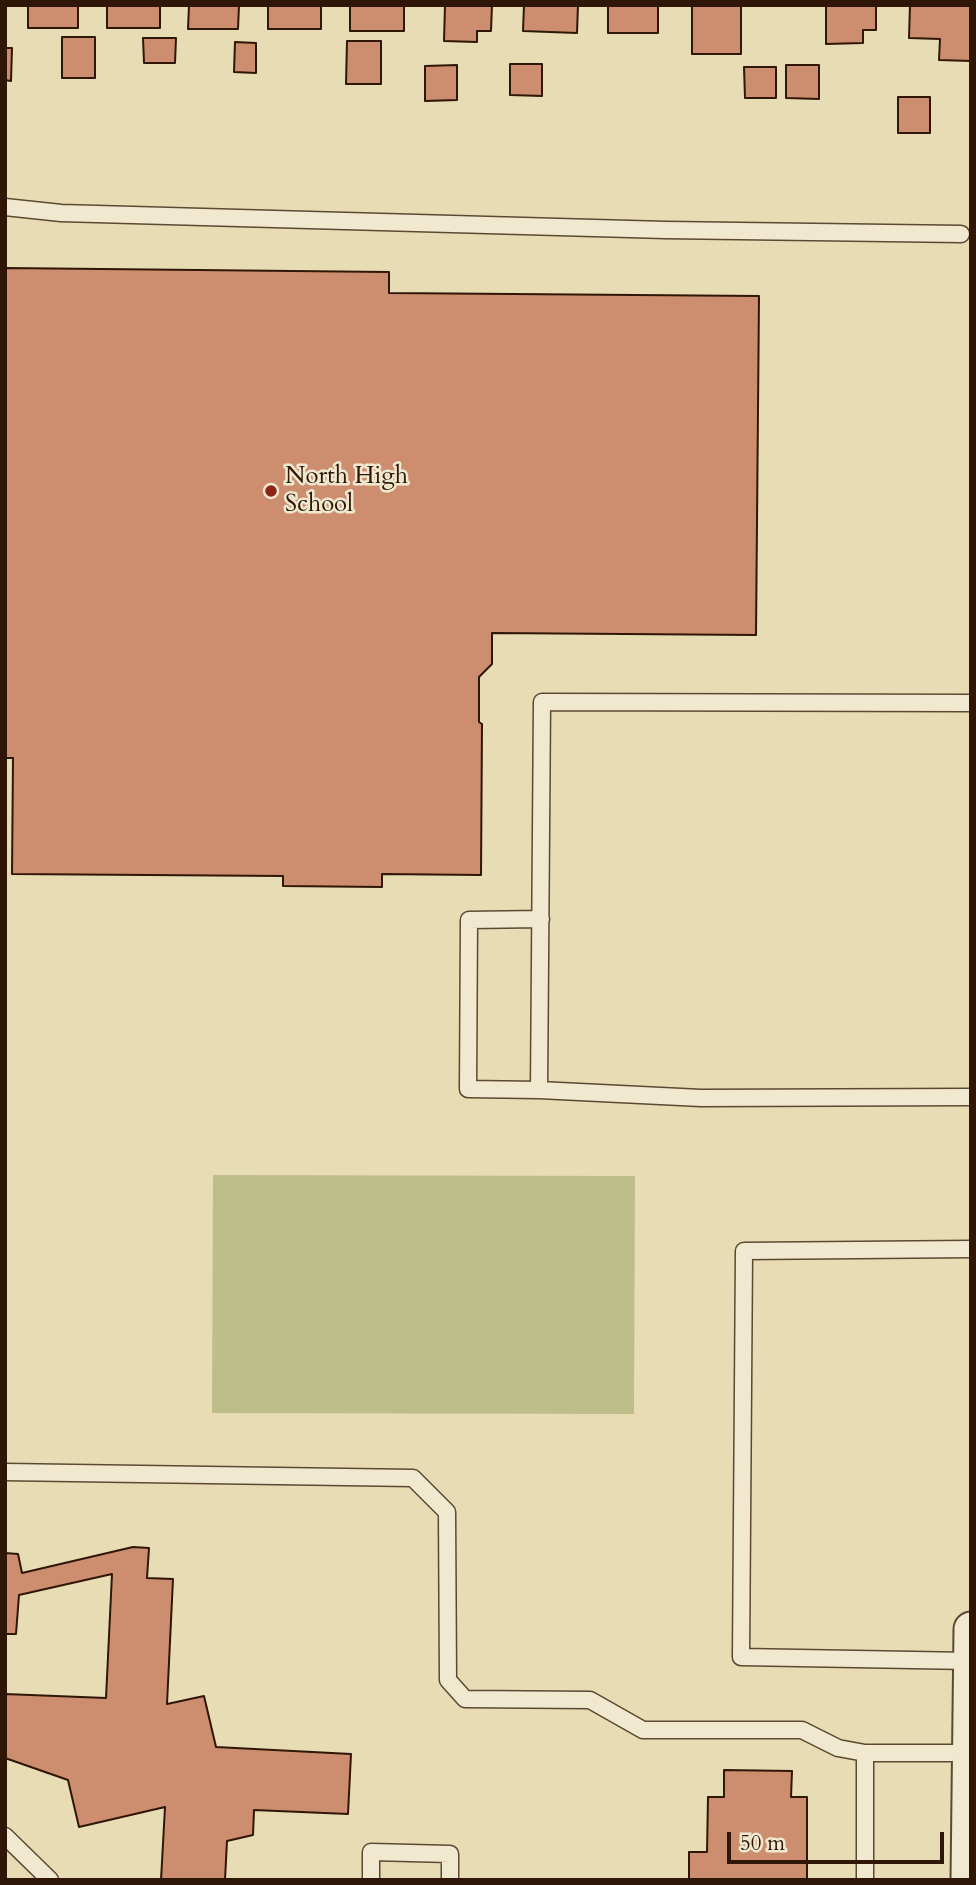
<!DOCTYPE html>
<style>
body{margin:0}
#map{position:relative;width:976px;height:1885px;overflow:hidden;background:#e8dcb5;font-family:Cardo,serif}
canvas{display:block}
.frame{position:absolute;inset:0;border:7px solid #2f1606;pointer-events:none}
.scale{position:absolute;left:727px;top:1832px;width:217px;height:32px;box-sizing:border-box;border:4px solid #2f1606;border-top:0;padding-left:9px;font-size:21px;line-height:24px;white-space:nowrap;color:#2f1606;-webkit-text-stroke:5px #f0e8cf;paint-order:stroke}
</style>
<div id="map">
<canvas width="976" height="1885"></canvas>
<div class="frame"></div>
<div class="scale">50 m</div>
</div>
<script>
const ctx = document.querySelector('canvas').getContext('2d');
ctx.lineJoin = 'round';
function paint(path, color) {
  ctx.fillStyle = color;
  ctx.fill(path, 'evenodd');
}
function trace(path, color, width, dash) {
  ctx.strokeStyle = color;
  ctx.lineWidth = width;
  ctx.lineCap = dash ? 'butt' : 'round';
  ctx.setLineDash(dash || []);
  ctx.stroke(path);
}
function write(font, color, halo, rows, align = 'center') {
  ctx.font = font + ' Cardo,serif';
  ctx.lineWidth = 5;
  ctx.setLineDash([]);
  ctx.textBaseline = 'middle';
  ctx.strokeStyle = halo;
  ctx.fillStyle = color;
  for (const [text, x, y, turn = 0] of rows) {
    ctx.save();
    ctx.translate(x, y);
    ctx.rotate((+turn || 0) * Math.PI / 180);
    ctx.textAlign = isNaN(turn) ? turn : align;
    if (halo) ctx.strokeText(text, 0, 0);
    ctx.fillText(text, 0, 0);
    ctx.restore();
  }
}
paint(new Path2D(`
 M 213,1175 L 635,1176 L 634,1414 L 212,1413 Z`), '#bdbe89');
const building = new Path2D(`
 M 28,5 L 78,5 L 78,28 L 28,28 Z
 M 107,5 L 160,5 L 160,28 L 107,28 Z
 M 189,5 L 239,5 L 238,29 L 188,29 Z
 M 268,5 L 321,5 L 321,29 L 268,29 Z
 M 350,5 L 404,5 L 404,31 L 350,31 Z
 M 445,5 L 492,5 L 491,31 L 477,31 L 477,42 L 444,41 Z
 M 524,5 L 578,5 L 577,33 L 523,31 Z
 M 608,5 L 658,5 L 658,33 L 608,33 Z
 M 692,5 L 741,5 L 741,54 L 692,54 Z
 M 826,5 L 876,5 L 876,30 L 863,30 L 863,43 L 826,44 Z
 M 910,5 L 971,5 L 971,61 L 939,60 L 940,39 L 909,38 Z
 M 62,37 L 95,37 L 95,78 L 62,78 Z
 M 143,38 L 176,38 L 175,63 L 144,63 Z
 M 347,41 L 381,41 L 381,84 L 346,84 Z
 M 235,42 L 256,43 L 256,73 L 234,72 Z
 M 5,48 L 12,48 L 11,81 L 5,80 Z
 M 510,64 L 542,64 L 542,96 L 510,95 Z
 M 457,65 L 457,100 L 425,101 L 425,66 Z
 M 786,65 L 819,65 L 819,99 L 786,98 Z
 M 744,67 L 776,67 L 776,98 L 745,98 Z
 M 898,97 L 930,97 L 930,133 L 898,133 Z
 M 5,268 L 389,272 L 389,293 L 759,296 L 756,635 L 492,633 L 492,664 L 479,677 L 479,722 L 482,724 L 481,875 L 382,874 L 382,887 L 283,886 L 283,876 L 12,874 L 13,758 L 5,758 Z
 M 133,1547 L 149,1548 L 147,1578 L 173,1579 L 167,1704 L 204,1696 L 216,1747 L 351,1754 L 348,1814 L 254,1810 L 253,1835 L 227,1841 L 225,1880 L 161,1880 L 165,1807 L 79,1827 L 68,1780 L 5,1758 L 5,1694 L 106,1698 L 112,1574 L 19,1595 L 16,1634 L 5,1634 L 5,1553 L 18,1554 L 22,1573 Z
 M 724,1770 L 792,1771 L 791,1797 L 807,1797 L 807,1880 L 689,1880 L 689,1852 L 707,1852 L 708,1797 L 724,1797 Z`);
paint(building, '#cd8d6f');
trace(building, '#2f1606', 2);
const service = new Path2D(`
 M 5,207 L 61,213 L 665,230 L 961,234
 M 971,703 L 542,702 L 539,1090 L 701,1098 L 971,1097
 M 539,1090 L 468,1089 L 469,920 L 541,919
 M 5,1472 L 413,1478 L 447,1512 L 448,1680 L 465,1699 L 590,1700 L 643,1730 L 802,1730 L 838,1748 L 865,1753 L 969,1753
 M 970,1661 L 741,1657 L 744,1251 L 971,1249
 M 5,1836 L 50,1880
 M 371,1880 L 371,1852 L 450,1854 L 450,1880
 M 865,1880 L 865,1753`);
const minor = new Path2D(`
 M 968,1880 L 971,1629`);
trace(service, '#5d4832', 19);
trace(minor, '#5d4832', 37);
trace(service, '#f0e8cf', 16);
trace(minor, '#f0e8cf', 33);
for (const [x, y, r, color] of [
 [271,491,7,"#8f2418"]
]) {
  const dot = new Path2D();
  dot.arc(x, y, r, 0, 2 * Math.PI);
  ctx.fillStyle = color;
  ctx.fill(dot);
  trace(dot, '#f0e8cf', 2.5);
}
write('24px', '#2f1606', '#f0e8cf', [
 ["North High",285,477],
 ["School",285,505]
], 'left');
</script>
